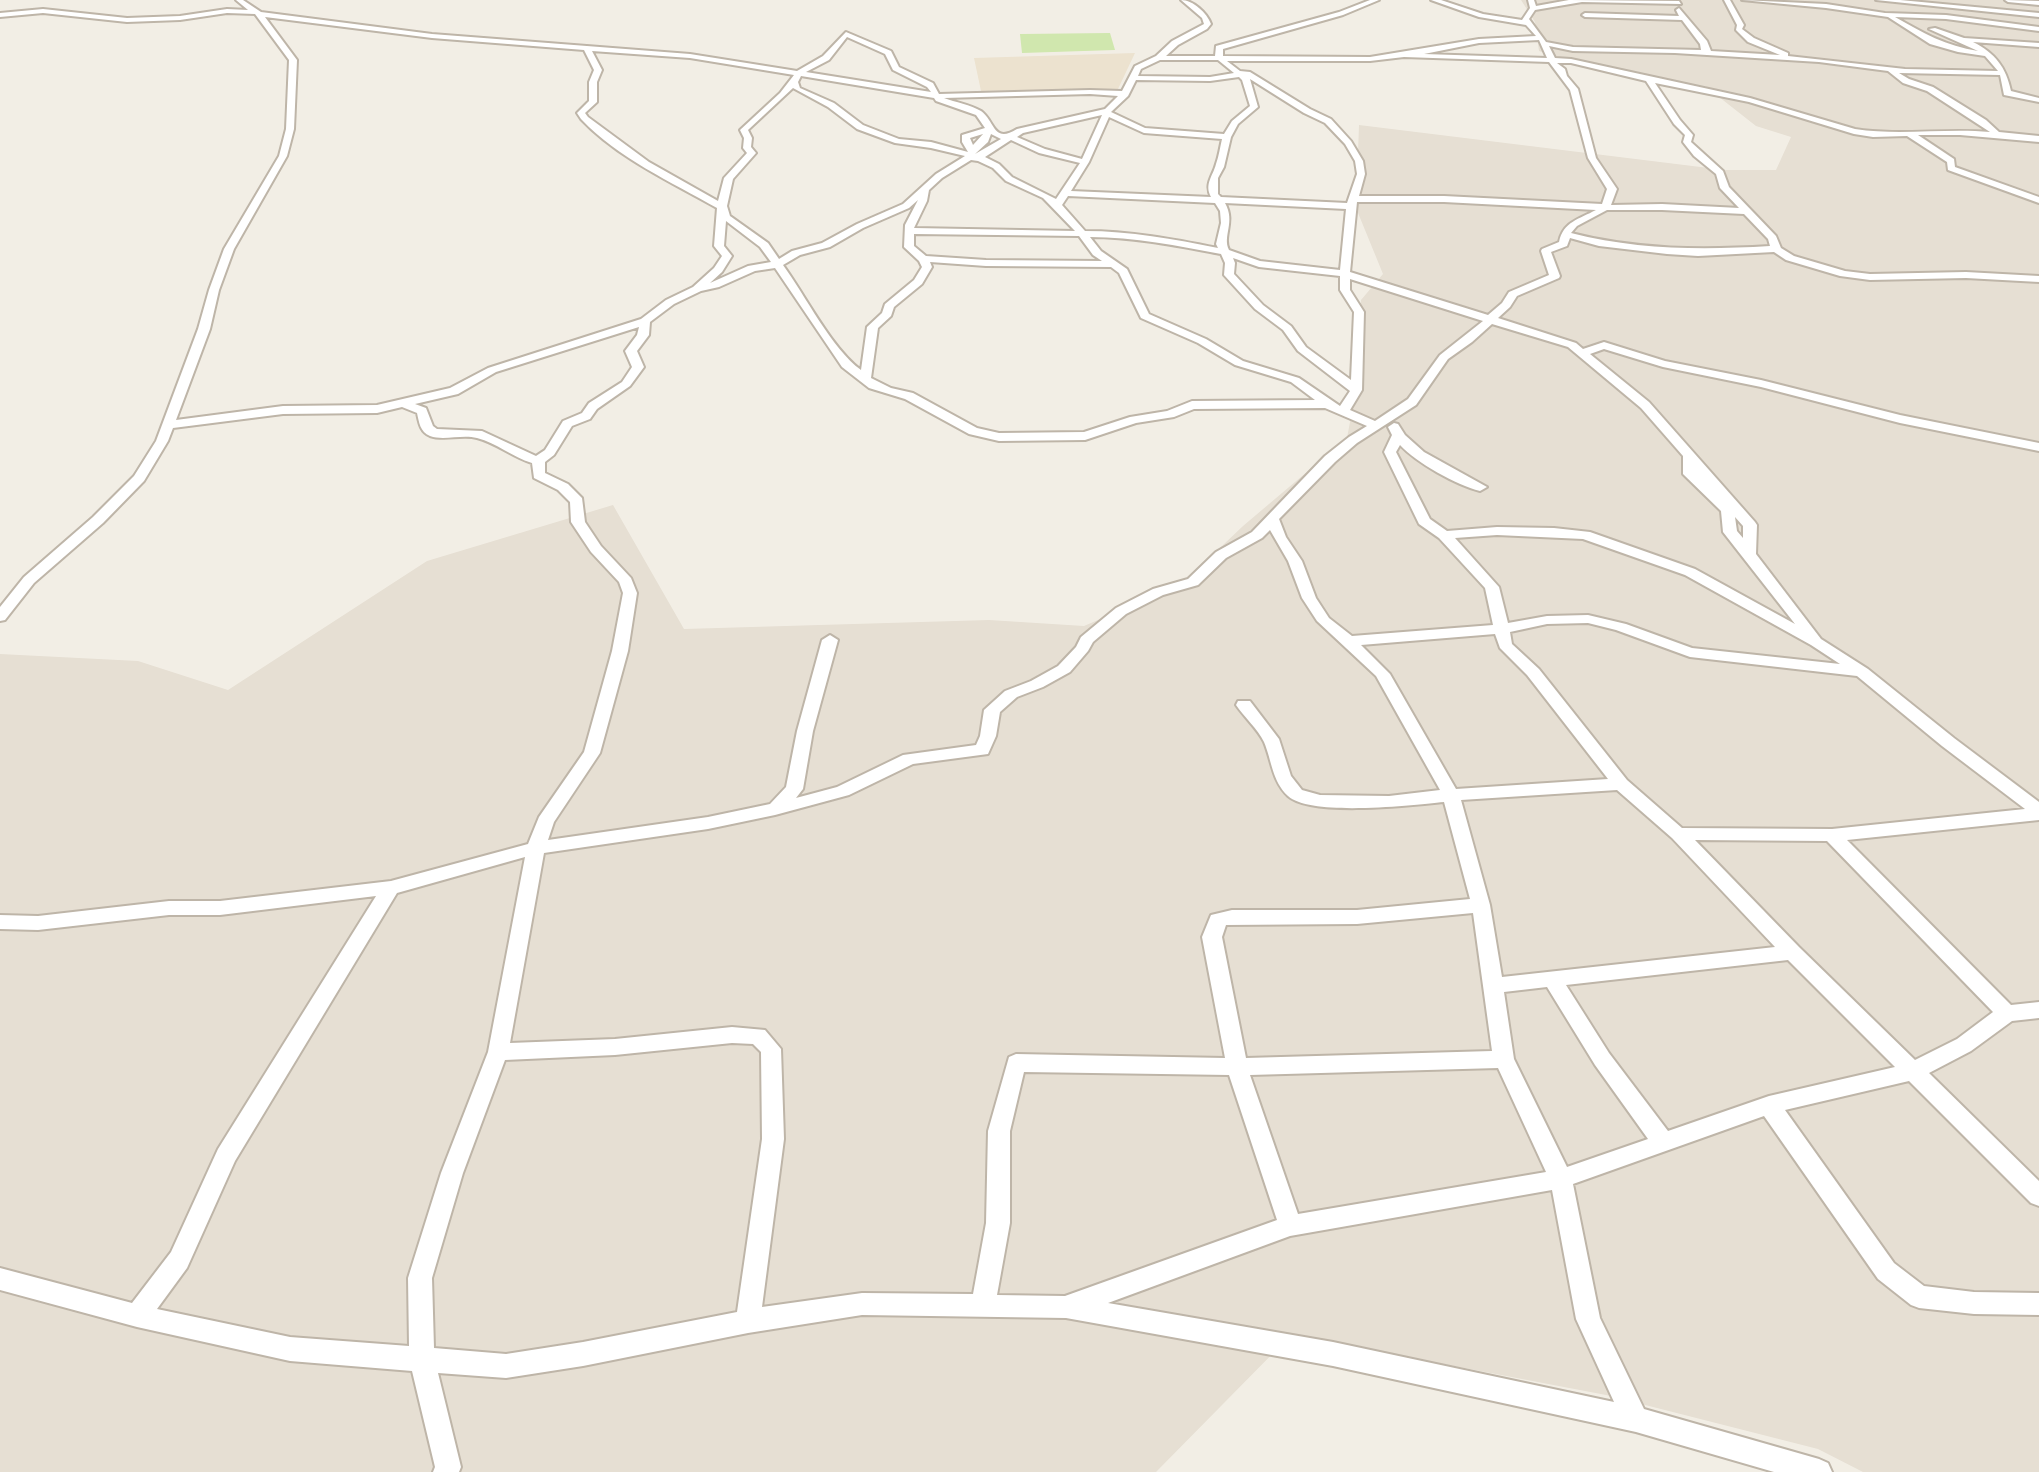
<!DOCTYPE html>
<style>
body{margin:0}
canvas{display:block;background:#f2eee5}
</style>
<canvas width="2039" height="1472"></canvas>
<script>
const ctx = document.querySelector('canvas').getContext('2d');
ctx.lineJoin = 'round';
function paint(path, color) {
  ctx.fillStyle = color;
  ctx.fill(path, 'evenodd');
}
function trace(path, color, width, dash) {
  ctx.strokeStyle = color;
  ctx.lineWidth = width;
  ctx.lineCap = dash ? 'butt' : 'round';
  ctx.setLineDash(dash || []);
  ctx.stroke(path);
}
paint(new Path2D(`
 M 1521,0 L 2039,0 L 2039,1472 L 1863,1472 L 1818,1449 L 1606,1395 L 1291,1335 L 1156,1472 L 0,1472 L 0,654 L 138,661 L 228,690 L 427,561 L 613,505 L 684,629 L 989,620 L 1084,626 L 1182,584 L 1243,526 L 1347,438 L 1359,374 L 1361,300 L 1383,274 L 1356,208 L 1359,125 L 1725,170 L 1776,170 L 1791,137 L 1756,126 L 1705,86 L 1644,79 L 1582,66 L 1539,51 L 1535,22 Z`), '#e6dfd3');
paint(new Path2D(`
 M 1135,53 L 1118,89 L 981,91 L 974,58 Z`), '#ece2cf');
paint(new Path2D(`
 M 1110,33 L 1115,50 L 1022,53 L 1020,34 Z`), '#d0e7ae');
const minor = new Path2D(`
 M 236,0 L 243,0 L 261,12 L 432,34 L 690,54 L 797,71 L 823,56 L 846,32 L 891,51 L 899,67 L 933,83 L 939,94 L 1090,90 L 1122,91 L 1135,66 L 1156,56 L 1172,41 L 1204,24 L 1202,18 L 1181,0 C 1193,0 1207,13 1211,24 L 1207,29 L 1178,45 L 1166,56 L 1215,56 L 1216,46 L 1339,12 L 1370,0 L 1379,0 L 1343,15 L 1223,49 L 1223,56 L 1370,57 L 1479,39 L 1536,36 L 1526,25 L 1479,17 L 1431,0 L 1441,0 L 1483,14 L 1522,20 L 1530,8 L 1528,0 L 1534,0 L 1536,6 L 1569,0 L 1679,1 L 1681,4 L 1582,2 L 1535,10 L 1529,19 L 1546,42 L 1573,47 L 1701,50 L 1700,44 L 1682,20 L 1585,17 L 1582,15 L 1585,13 L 1679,16 L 1676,10 L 1679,8 L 1707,41 L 1711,51 L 1780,55 L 1748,42 L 1736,30 L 1737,25 L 1724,0 L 1730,0 L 1744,25 L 1742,29 L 1754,38 L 1788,53 L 1788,56 L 1905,69 L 1998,71 L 1985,56 L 1958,52 L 1930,44 L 1888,17 L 1826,8 L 1742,0 L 1826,4 L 1885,13 L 1946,15 L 2039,27 L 2039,31 L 1946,19 L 1895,17 C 1923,33 1946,46 1978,51 L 1929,29 L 1935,28 L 1964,38 L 2039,43 L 2039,47 L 1973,42 C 1995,53 2006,67 2011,91 L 2039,98 L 2039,102 L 2004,95 L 2000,75 L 1899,73 L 1909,79 L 1933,87 L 1986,120 L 1999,132 L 2039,136 L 2039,142 L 1960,135 L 1918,135 L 1954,159 L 1955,167 L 2039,197 L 2039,203 L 1948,170 L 1947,162 L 1907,136 L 1873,137 L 1854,134 L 1749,102 L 1655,83 L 1680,120 L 1693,135 L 1691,142 L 1723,171 L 1729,187 L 1776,236 L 1781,248 L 1794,256 L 1845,271 L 1870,274 L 1966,272 L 2039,276 L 2039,282 L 1966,278 L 1870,280 L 1840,276 L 1786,260 L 1774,252 L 1698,256 L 1667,254 L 1599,246 L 1570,238 L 1567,246 L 1551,252 L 1560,276 L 1559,278 L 1517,296 L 1510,307 L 1498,318 L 1576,343 L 1583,349 L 1604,342 L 1665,361 L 1761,380 L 1900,415 L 2039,443 L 2039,451 L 1900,423 L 1761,387 L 1663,367 L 1604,349 L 1590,354 L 1649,402 L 1755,522 L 1757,525 L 1756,554 L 1821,639 L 1868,669 L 1954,738 L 2039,802 L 2039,820 L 1847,840 L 2011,1005 L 2039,1002 L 2039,1018 L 2012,1021 L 1971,1051 L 1929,1073 L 2039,1181 L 2039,1206 L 2031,1203 L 1909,1081 L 1785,1110 L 1894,1263 L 1924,1286 L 1974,1292 L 2039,1293 L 2039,1315 L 1974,1314 L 1919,1308 L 1911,1305 L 1878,1279 L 1764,1116 L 1573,1184 L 1600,1318 L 1644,1409 L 1819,1459 L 1828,1463 L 1832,1472 L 1774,1472 L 1636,1432 L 1333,1366 L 1066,1318 L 862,1315 L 748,1333 L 583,1366 L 506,1378 L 438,1373 L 461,1467 L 459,1472 L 433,1472 L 435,1467 L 412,1371 L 290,1361 L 137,1327 L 0,1290 L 0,1268 L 132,1303 L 171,1252 L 218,1149 L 376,896 L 220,915 L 169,915 L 38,930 L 0,929 L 0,915 L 38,916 L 169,901 L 220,901 L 391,881 L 528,844 L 539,817 L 584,752 L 612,651 L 623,593 L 619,582 L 591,552 L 571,522 L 570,502 L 558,490 L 534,478 L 532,463 C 512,457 497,443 477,438 C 462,434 444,441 430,436 C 420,432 419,422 417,413 L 402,407 L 377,413 L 283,414 L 173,428 L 168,441 L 144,481 L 103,523 L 34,583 L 5,620 L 0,621 L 0,607 L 24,577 L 93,517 L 134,476 L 156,441 L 198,329 L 209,290 L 224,249 L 279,156 L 286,129 L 289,60 L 255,14 L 227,13 L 180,20 L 127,22 L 43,13 L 0,17 L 0,13 L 43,9 L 127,18 L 180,16 L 227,9 L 248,10 ZM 265,17 L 432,38 L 584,50 L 594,70 L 589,82 L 589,101 L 577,113 L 581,119 C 618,158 671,182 717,208 L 714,246 L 722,256 L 714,268 L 693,287 L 666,300 L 641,319 L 488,368 L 450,388 L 377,405 L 283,406 L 176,420 L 210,329 L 219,290 L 234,249 L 287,156 L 294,129 L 297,60 ZM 847,37 L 885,54 L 893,70 L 927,87 L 931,92 L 806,72 L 829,60 ZM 1539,40 L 1547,58 L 1424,54 L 1479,43 ZM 1549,46 L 1573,51 L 1675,53 L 1819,62 L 1888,71 L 1903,83 L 1927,91 L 1990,132 C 1945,128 1899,136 1855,129 L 1750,98 L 1571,59 L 1555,58 ZM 592,51 L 690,58 L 794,75 L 780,93 L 740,130 L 744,138 L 743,148 L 747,153 L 724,178 L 718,201 L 649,162 L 588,117 L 585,113 L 597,102 L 597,82 L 602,70 ZM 1404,57 L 1549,62 L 1570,90 L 1588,158 L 1607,189 L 1602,204 L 1444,196 L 1359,196 L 1365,174 L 1363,161 L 1351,141 L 1331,119 L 1310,109 L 1250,72 L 1240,71 L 1227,61 L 1370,61 ZM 1160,60 L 1218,60 L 1234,73 L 1210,77 L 1138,76 L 1141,69 ZM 1557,63 L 1571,63 L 1646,81 L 1674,124 L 1685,135 L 1683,142 L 1694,156 L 1716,174 L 1720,188 L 1739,208 L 1662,204 L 1611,205 L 1617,189 L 1596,158 L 1578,89 L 1567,76 L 1565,69 ZM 801,76 L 934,98 L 936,101 L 976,115 L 985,128 L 962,135 L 962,142 L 968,152 L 931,142 L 899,139 L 863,125 L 834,103 L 800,88 L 798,82 ZM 1239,77 L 1242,80 L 1250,106 L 1232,121 L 1224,134 L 1145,128 L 1111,112 L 1128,96 L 1136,80 L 1210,81 ZM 1250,79 L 1304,113 L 1325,123 L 1345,144 L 1355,161 L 1357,174 L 1347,203 L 1221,197 L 1218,194 L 1218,178 L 1224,167 L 1231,137 L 1238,124 L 1258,107 ZM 793,88 L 828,107 L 857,129 L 895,143 L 931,148 L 965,156 L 936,174 L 903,204 L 857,224 L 822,243 L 792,251 L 779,259 L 768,243 L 730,216 L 727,206 L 733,179 L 756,153 L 751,147 L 752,138 L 748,130 ZM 1090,94 L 1118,96 L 1105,109 L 1017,129 C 993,144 995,121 981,111 C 971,105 955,102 944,98 ZM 1102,115 L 1082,159 L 1045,149 L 1017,137 L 1023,133 ZM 1109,117 L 1144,133 L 1222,139 C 1220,147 1219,156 1216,164 C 1213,176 1204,184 1211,197 L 1071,191 L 1089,162 ZM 983,134 L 973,145 L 970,138 ZM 991,134 L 1001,139 L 975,154 L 988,142 ZM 1011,140 L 1039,153 L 1080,163 L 1056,199 L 1012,177 L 999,164 L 985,157 ZM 971,160 L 978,161 L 993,168 L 1006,181 L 1043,198 L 1075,231 L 914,228 L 927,201 L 929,190 L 942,178 ZM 1068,196 L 1215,203 L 1220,211 L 1221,223 L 1216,244 L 1218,248 C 1174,239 1130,231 1085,231 L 1062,205 ZM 918,200 L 905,225 L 904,247 L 919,261 L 922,267 L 914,280 L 885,304 L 882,313 L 867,327 L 861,370 C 832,349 805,295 783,265 L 800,255 L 830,247 L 863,228 L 909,208 ZM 1357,202 L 1444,202 L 1596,210 C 1579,219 1563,222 1559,242 L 1542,249 L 1541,251 L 1549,275 L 1509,292 L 1502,303 L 1488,315 L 1350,272 ZM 1225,203 L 1346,209 L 1340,270 L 1260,261 L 1229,250 C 1222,236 1236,222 1225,203 ZM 1607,210 L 1662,210 L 1744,214 L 1768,239 L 1770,246 C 1703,250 1637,250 1571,233 L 1577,226 ZM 726,221 L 760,247 L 771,262 L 748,266 L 710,283 L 722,272 L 732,256 L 724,246 ZM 914,234 L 1079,236 L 1093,255 L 1102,261 L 986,260 L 926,256 L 914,246 ZM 1090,237 C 1134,237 1178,246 1221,254 L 1225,263 L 1224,275 L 1255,309 L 1283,330 L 1298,351 L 1350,391 L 1340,406 L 1299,378 L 1243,361 L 1206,339 L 1149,314 L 1127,269 L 1101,251 ZM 1233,258 L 1259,267 L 1340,276 L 1340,290 L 1354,312 L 1351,380 L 1306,347 L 1291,326 L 1263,305 L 1234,274 L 1235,263 ZM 930,262 L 986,266 L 1111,267 L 1119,273 L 1141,318 L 1198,343 L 1235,365 L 1291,382 L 1315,400 L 1192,401 L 1167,411 L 1130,417 L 1084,432 L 999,433 L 977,428 L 913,393 L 891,388 L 871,378 L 878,328 L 891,316 L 894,307 L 922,284 L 932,267 ZM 775,268 L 842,367 L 869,388 L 905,399 L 969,434 L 999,441 L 1085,440 L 1136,423 L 1174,417 L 1194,409 L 1325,408 L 1367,426 L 1349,437 L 1325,456 L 1252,532 L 1216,552 L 1188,579 L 1153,589 L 1116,608 L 1081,637 L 1076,647 L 1058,666 L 1031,681 L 1005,691 L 984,710 L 980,736 L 976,745 L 903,755 L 837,787 L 796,798 L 803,789 L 813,731 L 838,640 L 830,635 L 822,640 L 797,731 L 786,787 L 770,804 L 708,817 L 548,840 L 554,822 L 600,753 L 628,651 L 637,593 L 631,578 L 601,546 L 585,522 L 582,498 L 568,484 L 545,473 L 545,462 L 554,455 L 572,426 L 590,419 L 597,409 L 630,386 L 644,367 L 637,351 L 649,335 L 650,322 L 674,304 L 701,291 L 719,287 L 755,271 ZM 1350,279 L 1483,321 L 1440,355 L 1408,399 L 1375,421 L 1350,410 L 1362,390 L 1364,312 L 1350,290 ZM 1492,324 L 1568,347 L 1641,408 L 1683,456 L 1683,474 L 1721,511 L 1723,532 L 1795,624 L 1695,569 L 1590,532 L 1554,528 L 1497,527 L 1447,531 L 1430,519 L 1396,452 L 1400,445 C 1417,463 1456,485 1480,491 L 1487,487 L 1424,452 L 1405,435 L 1398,424 L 1394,423 L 1388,427 L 1392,435 L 1384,452 L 1419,524 L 1439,538 L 1485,588 L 1493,625 L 1352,636 L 1329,618 L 1316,598 L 1302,561 L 1286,537 L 1279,519 L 1335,462 L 1357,443 L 1416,405 L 1448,359 L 1472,342 ZM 639,327 L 637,335 L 625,351 L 632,367 L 622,382 L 589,403 L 582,413 L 563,421 L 545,450 L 536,456 L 482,431 L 437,429 L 433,426 L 426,408 L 415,404 L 458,394 L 496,372 ZM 1735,517 L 1743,526 L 1743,538 L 1737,531 ZM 1270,530 L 1288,561 L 1302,598 L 1317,621 L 1376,676 L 1440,790 L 1389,796 L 1320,795 L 1302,790 L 1291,776 L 1279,739 L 1250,701 L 1238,701 L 1236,705 C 1244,717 1258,729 1264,742 C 1272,761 1272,781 1288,796 C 1311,817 1413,805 1444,802 L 1470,899 L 1357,910 L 1232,910 L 1211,915 L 1202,937 L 1225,1058 L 1016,1054 L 1009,1057 L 988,1131 L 986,1223 L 973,1294 L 862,1293 L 762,1307 L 784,1139 L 781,1049 L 765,1030 L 732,1027 L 615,1039 L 510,1043 L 544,853 L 708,829 L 775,815 L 849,795 L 913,764 L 988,754 L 996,736 L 1000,712 L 1017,697 L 1043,687 L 1070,672 L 1088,651 L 1093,642 L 1126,614 L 1163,595 L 1198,585 L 1226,558 L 1262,538 ZM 1497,535 L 1583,539 L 1685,575 L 1811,645 L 1840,664 L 1692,648 L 1626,624 L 1588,615 L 1547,616 L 1508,623 L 1499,587 L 1455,538 ZM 1588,623 L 1616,630 L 1690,657 L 1857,676 L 1942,746 L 2025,809 L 1832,829 L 1682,828 L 1627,780 L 1539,669 L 1512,644 L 1510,632 L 1547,624 ZM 1495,634 L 1500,648 L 1527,675 L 1608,779 L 1456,789 L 1390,674 L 1361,645 ZM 1617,790 L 1672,838 L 1775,947 L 1502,977 L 1490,905 L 1461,800 ZM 1695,840 L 1827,841 L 1993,1012 L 1957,1039 L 1915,1060 L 1799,947 ZM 525,857 L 488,1052 L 441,1173 L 408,1278 L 409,1346 L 290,1337 L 157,1309 L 187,1268 L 235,1161 L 397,893 ZM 1473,913 L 1492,1051 L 1246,1058 L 1222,937 L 1226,925 L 1357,924 ZM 1788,960 L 1895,1067 L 1769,1096 L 1668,1131 L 1609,1053 L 1566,985 ZM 1547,987 L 1595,1065 L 1648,1139 L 1567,1167 L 1514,1059 L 1504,992 ZM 732,1043 L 753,1044 L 761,1052 L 762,1139 L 737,1312 L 583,1342 L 506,1354 L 434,1348 L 432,1278 L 463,1173 L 505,1060 L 615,1055 ZM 1498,1068 L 1546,1172 L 1298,1214 L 1250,1075 ZM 1024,1072 L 1229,1075 L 1277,1220 L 1065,1296 L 997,1295 L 1010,1223 L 1010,1131 ZM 1552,1190 L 1576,1319 L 1614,1402 L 1333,1342 L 1108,1303 L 1290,1236 Z
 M 1876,0 L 1900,0 L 2039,13 L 2039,17 Z
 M 2005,0 L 2039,1 L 2039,5 L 2008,2 Z`);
trace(minor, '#beb5a8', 4);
paint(minor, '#fff');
</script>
